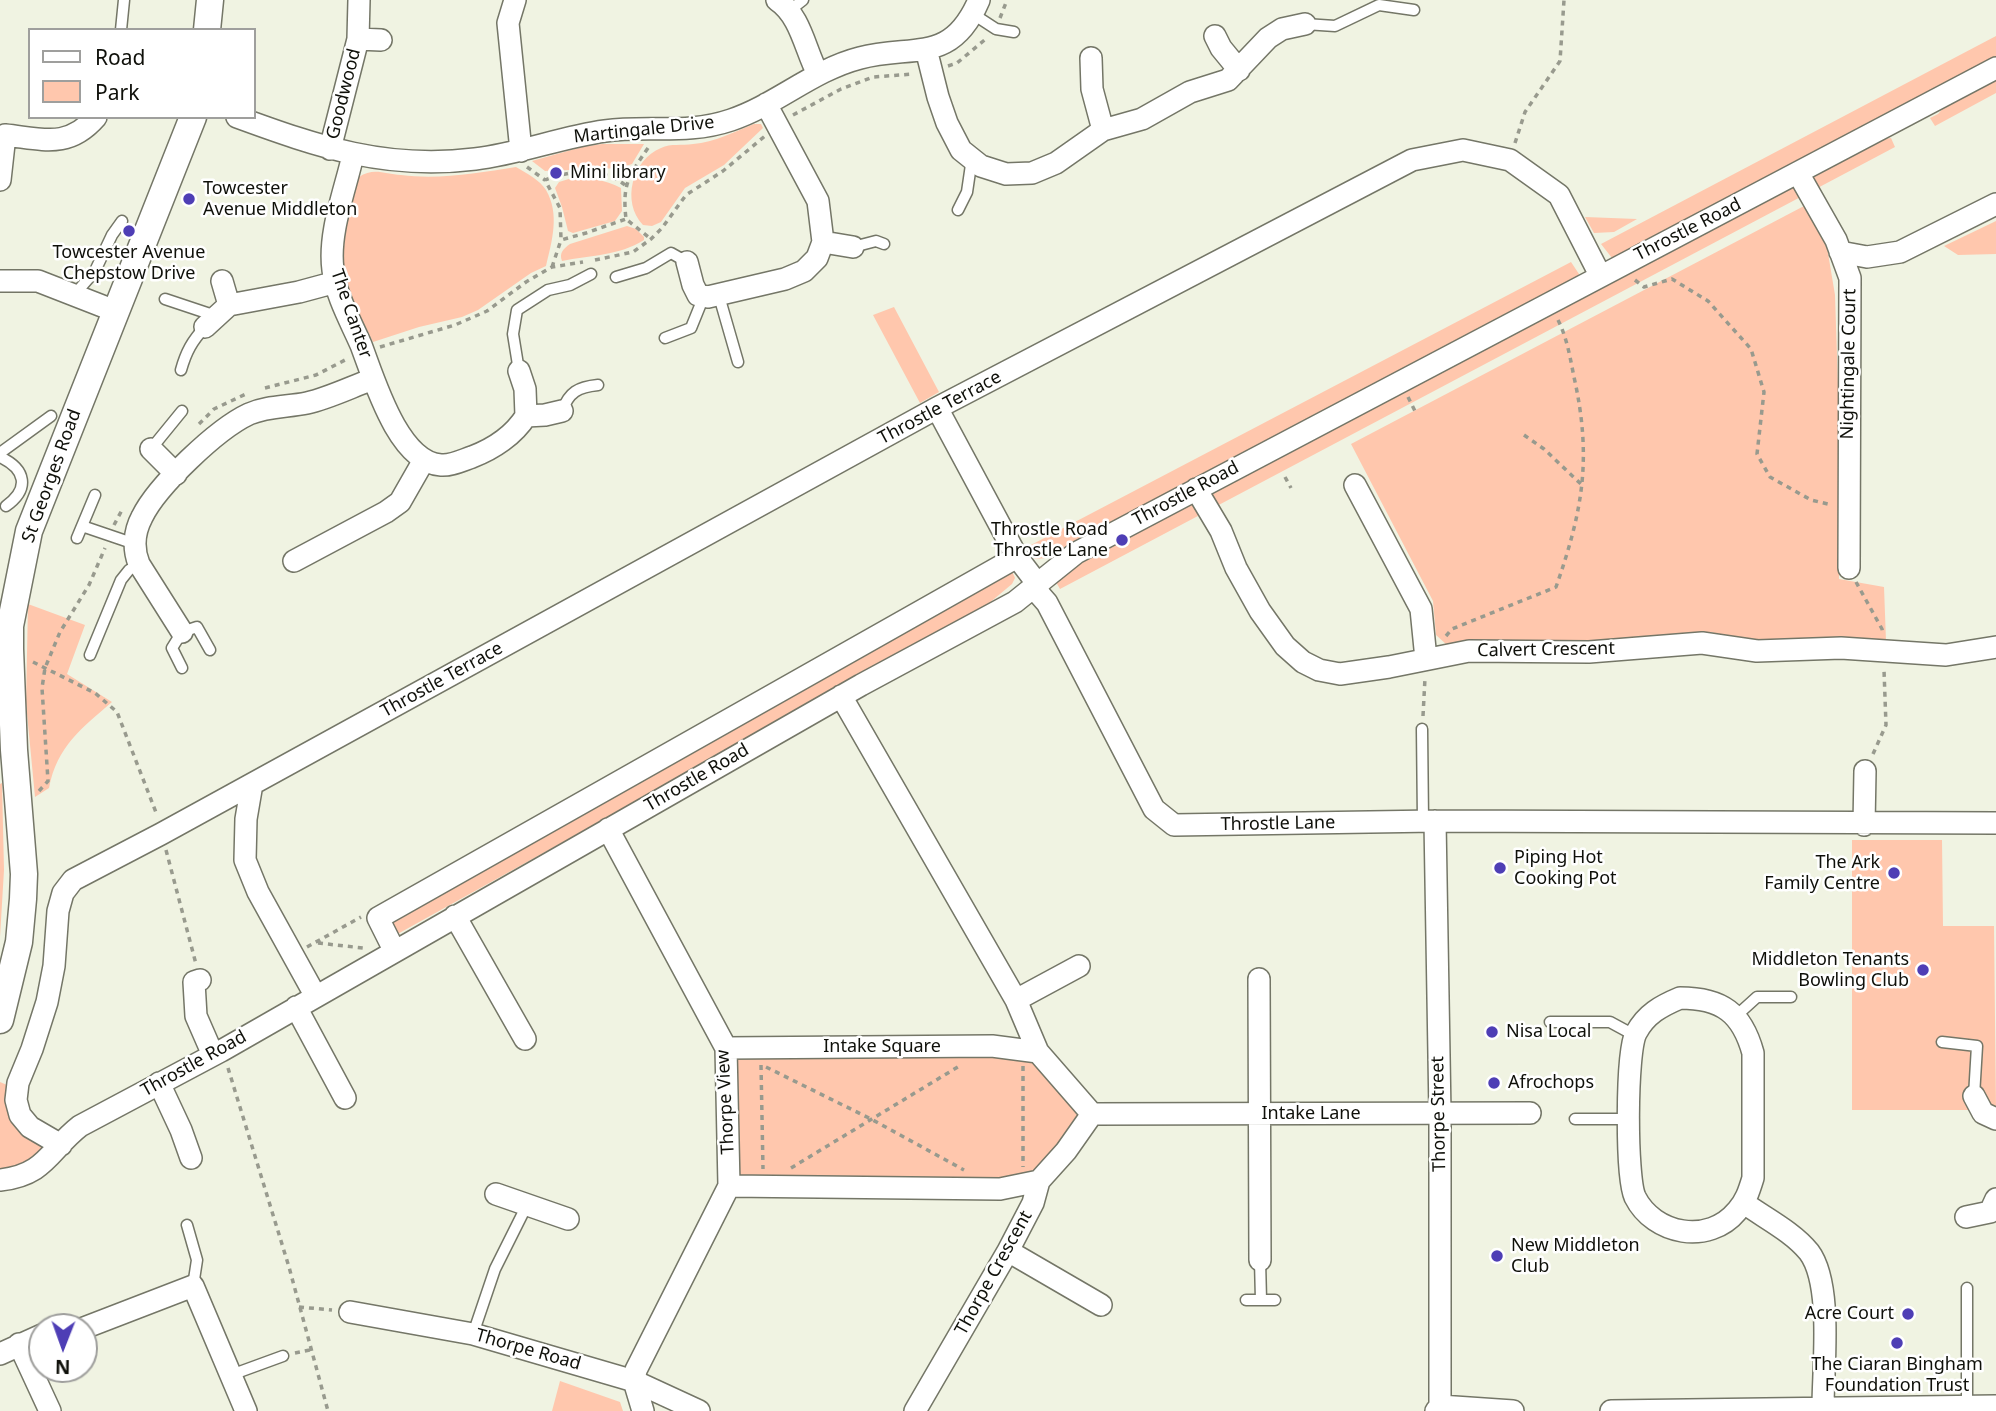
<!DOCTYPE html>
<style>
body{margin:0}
#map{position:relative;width:1996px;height:1411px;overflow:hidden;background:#f0f3e2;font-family:"Noto Sans",sans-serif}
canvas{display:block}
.legend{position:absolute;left:28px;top:28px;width:228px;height:91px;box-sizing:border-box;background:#fff;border:2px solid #9f9f9d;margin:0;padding:9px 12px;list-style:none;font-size:21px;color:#0f100a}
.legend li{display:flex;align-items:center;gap:14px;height:35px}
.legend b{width:35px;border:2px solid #9f9f9d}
.north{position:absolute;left:28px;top:1313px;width:70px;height:70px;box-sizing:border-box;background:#fff;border:2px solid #9f9f9d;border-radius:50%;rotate:181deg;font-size:19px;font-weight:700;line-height:28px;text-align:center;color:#0f100a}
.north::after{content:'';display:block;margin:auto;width:24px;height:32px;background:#4e3eb5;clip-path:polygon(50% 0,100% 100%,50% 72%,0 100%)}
</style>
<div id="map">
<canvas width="1996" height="1411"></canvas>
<ul class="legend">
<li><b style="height:9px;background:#fff"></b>Road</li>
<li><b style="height:19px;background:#ffc7ad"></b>Park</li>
</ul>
<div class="north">N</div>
</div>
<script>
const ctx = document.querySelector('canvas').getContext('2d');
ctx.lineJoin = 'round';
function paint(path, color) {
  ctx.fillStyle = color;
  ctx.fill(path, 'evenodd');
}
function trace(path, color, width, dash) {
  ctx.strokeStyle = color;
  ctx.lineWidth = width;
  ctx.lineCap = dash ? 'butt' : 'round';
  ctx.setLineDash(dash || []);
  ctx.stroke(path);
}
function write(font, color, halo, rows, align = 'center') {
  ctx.font = font + ' "Noto Sans",sans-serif';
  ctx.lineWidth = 5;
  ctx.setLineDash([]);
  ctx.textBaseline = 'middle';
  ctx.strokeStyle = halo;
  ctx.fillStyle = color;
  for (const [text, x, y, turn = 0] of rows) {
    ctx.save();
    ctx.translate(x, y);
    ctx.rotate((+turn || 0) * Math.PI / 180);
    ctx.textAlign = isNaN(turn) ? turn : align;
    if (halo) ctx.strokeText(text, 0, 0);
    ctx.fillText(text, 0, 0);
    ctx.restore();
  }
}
paint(new Path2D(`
 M 1996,36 L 1996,56 L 1612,258 L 1601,244 Z
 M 1996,74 L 1996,93 L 1935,126 L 1930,118 L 1938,114 L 1955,95 Z
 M 754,124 L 761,124 L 763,128 L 724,165 L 685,188 L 661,222 L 652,226 L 643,225 C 621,202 632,160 661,148 C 671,143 682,146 693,144 C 715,142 734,132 754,124 Z
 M 1891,138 L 1895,147 L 1060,589 L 1056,582 L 1103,547 L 1872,140 Z
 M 602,144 L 644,144 L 632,164 L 620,168 L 545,171 L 532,161 L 582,147 Z
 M 516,167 C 526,173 540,180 546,190 C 560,214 552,241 546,266 L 531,273 L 478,310 L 462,317 L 419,327 L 373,342 C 359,312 337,276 342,242 C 345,220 353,198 359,177 C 373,167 385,174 401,175 C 439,180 478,173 516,167 Z
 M 572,178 C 590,178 604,179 621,188 L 622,211 L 615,221 L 573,233 L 568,231 L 562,207 L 555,188 L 559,182 Z
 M 1804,206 L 1827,247 L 1835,295 L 1839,417 L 1839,579 L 1884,587 L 1886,641 L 1754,641 L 1710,632 L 1594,643 L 1447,645 L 1436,635 L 1433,601 L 1351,444 Z
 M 1585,217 L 1637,219 L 1614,232 L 1594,233 Z
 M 1996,221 L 1996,254 L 1958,255 L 1944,246 Z
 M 627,226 L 636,229 L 644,237 L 644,240 C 619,256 590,255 562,261 C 559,253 563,249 570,244 Z
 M 1571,262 L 1579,274 L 1578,277 L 1046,558 L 1035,559 L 1029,551 L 1031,545 Z
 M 894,307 L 939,392 L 920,403 L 873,315 Z
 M 1011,569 L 1015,578 L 1012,584 L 982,609 L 394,936 L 389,927 L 394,914 Z
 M 28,604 L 85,625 L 67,674 L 112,702 C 82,728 57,746 49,788 L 35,797 L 26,703 Z
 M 2,783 L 4,870 L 0,937 L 0,784 Z
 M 1852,840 L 1942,840 L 1943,926 L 1994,926 L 1996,1110 L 1852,1110 Z
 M 726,1048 L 1038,1052 L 1092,1114 L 1039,1181 L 729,1186 Z
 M 0,1082 L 7,1085 L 49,1147 L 28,1163 L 0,1171 Z
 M 560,1381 L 620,1402 L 623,1411 L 552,1411 Z`), '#ffc7ad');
const service = new Path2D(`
 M 789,11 L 803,0
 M 973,14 L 996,29 L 1014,32
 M 1305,24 L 1335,26 L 1379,5 L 1414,10
 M 121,30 L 124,0
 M 958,210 L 967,192 L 972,158
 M 853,247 L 876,241 L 884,244
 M 616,277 L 646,268 L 671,253 L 687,262
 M 75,294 L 95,271 L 112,235 L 122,221
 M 719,296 L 738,362
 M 165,299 L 216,316
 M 665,338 L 691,328 L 704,296
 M 181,370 C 186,352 192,341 205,327
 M 519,371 L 513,334 L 517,310 L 548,290 L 570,285 L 591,274
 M 562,411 C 569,392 578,387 598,385
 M 151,449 L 182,411
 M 0,453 L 51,416
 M 0,457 C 26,469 30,489 6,506
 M 82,526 L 135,544
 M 77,538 L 95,495
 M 90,655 L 121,580 L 129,570 L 139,564
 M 182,668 L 172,648 L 182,632 L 197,627 L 210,650
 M 1422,729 L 1423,821
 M 1736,1016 L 1757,997 L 1791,997
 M 1550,1022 L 1610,1022 L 1634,1035
 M 1942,1042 L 1977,1046 L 1974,1096
 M 1575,1119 L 1629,1119
 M 187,1225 L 197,1260 L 193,1286
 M 1260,1260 L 1261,1300
 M 1246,1300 L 1275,1300
 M 473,1334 L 495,1269 L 527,1205
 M 231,1375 L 283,1356
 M 1967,1406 L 1967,1288`);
const minor = new Path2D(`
 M 515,0 L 508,23 L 521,151
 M 777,0 C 801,16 805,50 818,74
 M 1215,36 L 1221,48 L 1239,70
 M 358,39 L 381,40
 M 926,49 L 938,97 L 947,123 L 961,150 L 981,166 L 1006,174 L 1032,173 L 1056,163 L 1103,130 L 1142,119 L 1190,92 L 1228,80 L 1268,38 L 1282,29 L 1305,24
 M 1091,58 L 1092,89 L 1103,130
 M 237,117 C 319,147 386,170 475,159 C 519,154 561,137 605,131 C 648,125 687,135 731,120 C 776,105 813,70 860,58 C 914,44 951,65 979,0
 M 330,149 L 358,39 L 359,0
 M 353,155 C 345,191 328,233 333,270 C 336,296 351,322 361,345 C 374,379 398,462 441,465 C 451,466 463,460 472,457 C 493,449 514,435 526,416 L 525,389 L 519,371
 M 1798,173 L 1836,240 L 1850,278 L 1849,568
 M 0,180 L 5,135 C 43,139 68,149 96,117
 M 823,242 L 853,247
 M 1840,252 L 1867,257 L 1900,252 L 1996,204
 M 687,262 L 693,285 L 698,295 L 708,297 L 785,279 L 804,271 L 817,258 L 823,242 L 818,201 L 766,104
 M 0,281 L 38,281 L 115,311
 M 222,281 L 229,305
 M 205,327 L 229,305 L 299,292 L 336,282
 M 937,408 L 1017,557 L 1033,578 L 1040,595 L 1047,603 L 1154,809 L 1174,825 L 1435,821 L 1996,823
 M 526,416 L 545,415 L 562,411
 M 151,449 L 176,474
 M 1355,485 L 1421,609 L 1426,659
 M 1196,489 L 1221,531 L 1236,568 L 1260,611 L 1285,646 L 1303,662 L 1319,670 L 1340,674 L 1389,667 L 1469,651 L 1589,652 L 1702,643 L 1757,651 L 1841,648 L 1946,655 L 1996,647
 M 294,561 L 386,512 L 400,502 L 424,460
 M 182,632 L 139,564 C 133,549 134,532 142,517 C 157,486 217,429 249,414 C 267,406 288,407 307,403 C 329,398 351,387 373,379
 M 841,696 L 1016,1000 L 1038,1052 L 1092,1114 L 1066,1151 L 1039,1181 L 1033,1203 L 1008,1251 L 915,1411
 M 252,784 L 246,819 L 245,860 L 258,892 L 315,995
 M 1435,821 L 1440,1114 L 1440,1406
 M 1864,825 L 1865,771
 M 608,829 L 726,1048 L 729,1186 L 636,1370 L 634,1381 L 643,1411
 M 455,916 L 525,1039
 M 394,950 L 378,918 L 1017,557
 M 1259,979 L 1260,1260
 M 200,980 L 194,982 L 196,1016 L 213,1055
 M 1680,998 C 1722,998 1742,1013 1753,1053 L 1753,1178 C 1749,1191 1746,1201 1737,1211 C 1709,1245 1654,1235 1635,1197 C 1626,1177 1626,1053 1636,1033 C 1646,1014 1661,1006 1680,998 Z
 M 1016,1000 L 1079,966
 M 296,1007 L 345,1098
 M 726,1048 L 992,1046 L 1038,1052
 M 159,1083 L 181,1130 L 191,1158
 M 1974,1096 L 1983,1113 L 1996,1119
 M 1092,1114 L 1530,1113
 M 61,1145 L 30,1127 L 20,1115 L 16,1100 L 18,1083 L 32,1049 L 47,1002 L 54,966 L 58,911 L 63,893 L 73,880 L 161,834 L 937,408 L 1412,160 L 1463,150 L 1510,160 L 1559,195 L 1600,275
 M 0,1180 C 46,1175 49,1150 80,1126 L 221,1051 L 861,685 L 1015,602 L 1076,553 L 1996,68
 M 729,1186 L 1000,1189 L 1039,1181
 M 496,1194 L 568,1219
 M 1744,1203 C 1765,1218 1793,1232 1809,1252 C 1833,1284 1823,1367 1823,1407
 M 1966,1217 L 1990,1212 L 1996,1199
 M 1008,1251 L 1101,1305
 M 350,1312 L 473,1334 L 634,1381 L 699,1411
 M 84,1328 L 193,1286 L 246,1411
 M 19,1344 L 50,1411
 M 0,1354 L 42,1335
 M 1436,1411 L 1440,1406 L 1513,1411
 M 1611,1411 L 1996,1406`);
const tertiary = new Path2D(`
 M 207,30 L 210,0
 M 0,1020 L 19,942 L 23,899 L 24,874 L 14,750 L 10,649 L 10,626 L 29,531 L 193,117`);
trace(service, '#747667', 13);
trace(minor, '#747667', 24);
trace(tertiary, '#747667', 29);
trace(new Path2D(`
 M 1000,18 L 1007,0
 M 948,66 L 957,63 L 987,38
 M 793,115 L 841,89 L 873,77 L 913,74
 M 1515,143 L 1525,112 L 1560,61 L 1564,0
 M 648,148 C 629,176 622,183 626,219 L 651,239
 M 527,167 L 545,180
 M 625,185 C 604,167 570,170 545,180 L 560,208 L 561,240 L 586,233 L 626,219
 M 595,260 L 633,252 L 651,239 L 662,228 L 686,195 L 723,171 L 765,136
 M 552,267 L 561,240
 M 1635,280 L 1644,287 L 1672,279 L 1708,301 L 1751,349 L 1764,392 L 1757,454 L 1770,477 L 1811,500 L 1832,505
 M 380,347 L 455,325 L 487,311 L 526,282 L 552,267 L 583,262
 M 265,388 L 316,375 L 347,359
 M 1408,397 L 1415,411
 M 199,424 L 214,409 L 248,393
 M 1524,435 L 1544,449 L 1583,486
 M 1285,477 L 1291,488
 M 114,525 L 122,510
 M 1856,582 L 1882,629 L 1883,634
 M 1446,636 L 1452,629 L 1556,587 C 1583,510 1592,458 1574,377 C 1570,357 1567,338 1558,320
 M 33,662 L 95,693 L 117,712 L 157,815
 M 1423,716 L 1425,678
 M 1873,754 L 1886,725 L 1884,670
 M 39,791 L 48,781 L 42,688 L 45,668 L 60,632 L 89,585 L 105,548
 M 166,850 L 196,964
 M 318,943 L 363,948
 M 307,947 L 361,917
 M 761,1065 L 763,1169
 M 1023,1066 L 1023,1167
 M 766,1067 L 871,1119 L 964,1170
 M 228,1068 L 289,1267 L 328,1411
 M 791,1168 L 961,1065
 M 299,1307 L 332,1310
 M 295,1353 L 310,1350`), '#989a8e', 3.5, [5, 5]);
trace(service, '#fff', 10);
trace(minor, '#fff', 21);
trace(tertiary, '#fff', 26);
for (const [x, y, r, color] of [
 [556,173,7,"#4e3eb5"],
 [189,199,7,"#4e3eb5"],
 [129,231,7,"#4e3eb5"],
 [1122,540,7,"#4e3eb5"],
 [1500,868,7,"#4e3eb5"],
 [1894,873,7,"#4e3eb5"],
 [1923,970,7,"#4e3eb5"],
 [1492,1032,7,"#4e3eb5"],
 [1494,1083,7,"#4e3eb5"],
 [1497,1256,7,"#4e3eb5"],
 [1908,1314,7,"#4e3eb5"],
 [1897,1343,7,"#4e3eb5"]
]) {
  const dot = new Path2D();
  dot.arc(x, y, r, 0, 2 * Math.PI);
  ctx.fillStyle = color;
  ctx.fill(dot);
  trace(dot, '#fff', 2.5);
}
write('18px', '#0f100a', '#fff', [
 ["Goodwood",344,94,-76],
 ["Martingale Drive",644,130,-6],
 ["Throstle Road",1688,230,-27],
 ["The Canter",351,314,71],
 ["Nightingale Court",1849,364,-89],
 ["Throstle Terrace",940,408,-28],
 ["St Georges Road",52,476,-70],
 ["Throstle Road",1186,494,-28],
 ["Calvert Crescent",1546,650,-1],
 ["Throstle Terrace",442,680,-29],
 ["Throstle Road",697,778,-30],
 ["Throstle Lane",1278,824,-1],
 ["Intake Square",882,1047],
 ["Throstle Road",194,1064,-29],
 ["Thorpe View",726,1102,-93],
 ["Intake Lane",1311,1114],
 ["Thorpe Street",1439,1114,-91],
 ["Thorpe Crescent",994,1273,-61],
 ["Thorpe Road",528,1350,16]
]);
write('18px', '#0f100a', '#fff', [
 ["Mini library",570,173],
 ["Towcester",203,189],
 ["Avenue Middleton",203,210],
 ["Towcester Avenue",129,253,"center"],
 ["Chepstow Drive",129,274,"center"],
 ["Throstle Road",1108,530,"right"],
 ["Throstle Lane",1108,551,"right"],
 ["Piping Hot",1514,858],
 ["Cooking Pot",1514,879],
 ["The Ark",1880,863,"right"],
 ["Family Centre",1880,884,"right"],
 ["Middleton Tenants",1909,960,"right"],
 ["Bowling Club",1909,981,"right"],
 ["Nisa Local",1506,1032],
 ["Afrochops",1508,1083],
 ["New Middleton",1511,1246],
 ["Club",1511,1267],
 ["Acre Court",1894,1314,"right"],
 ["The Ciaran Bingham",1897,1365,"center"],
 ["Foundation Trust",1897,1386,"center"]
], 'left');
</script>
